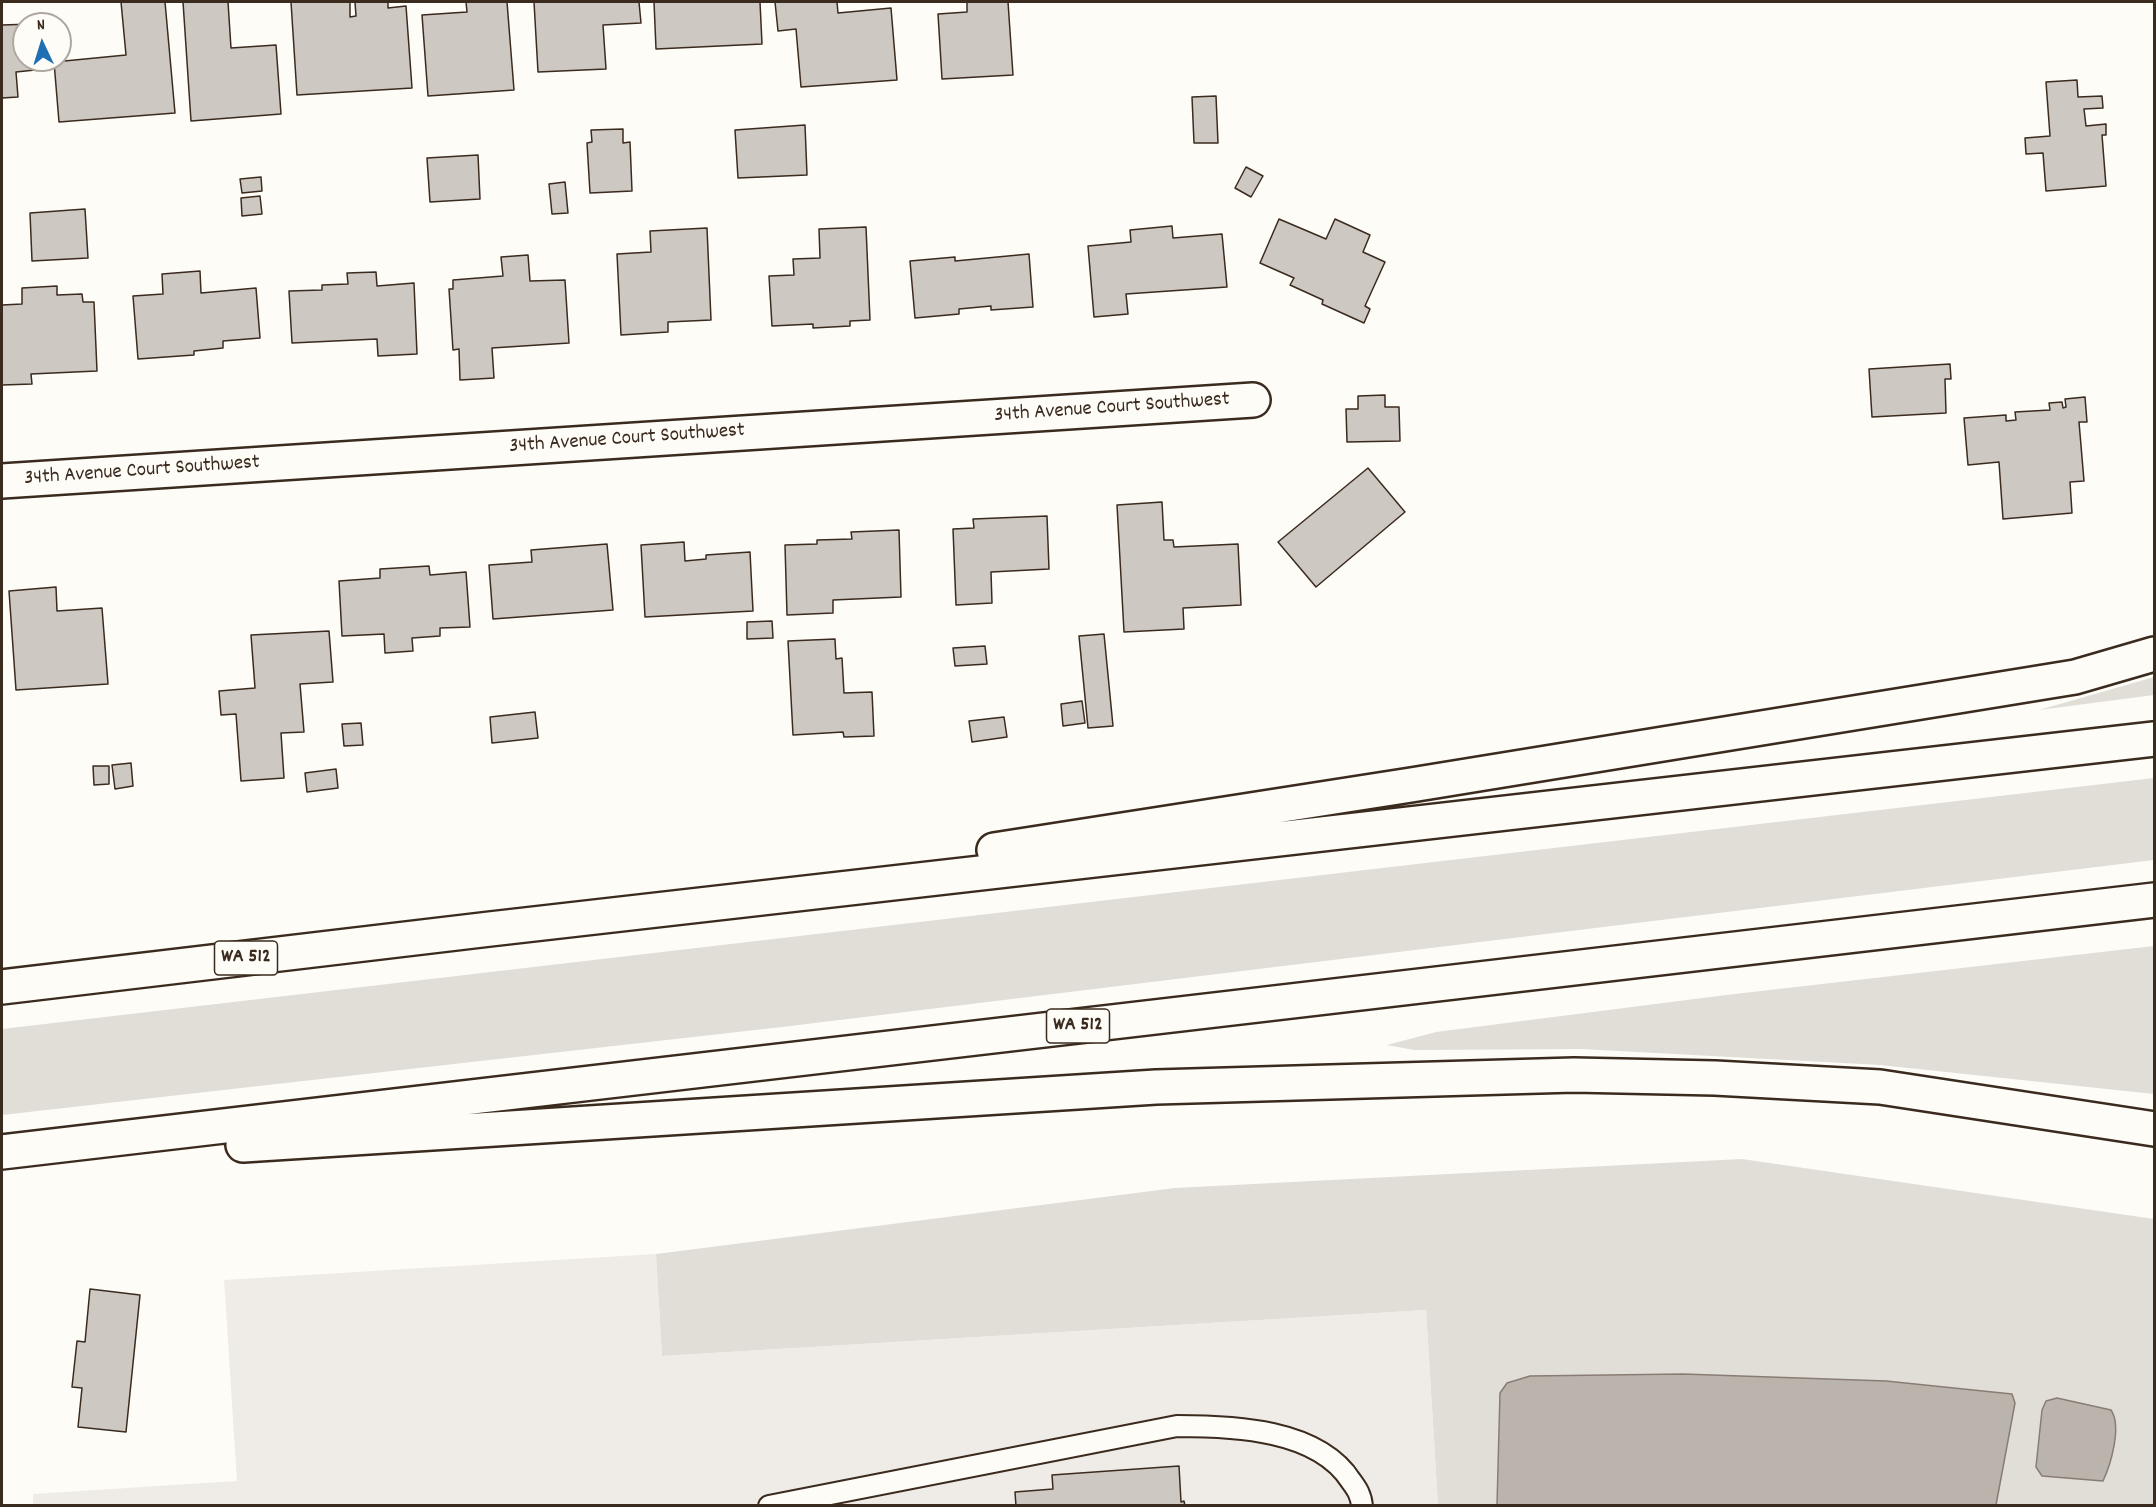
<!DOCTYPE html>
<style>
body{margin:0}
#map{position:relative;width:2156px;height:1507px;overflow:hidden;background:#fdfcf7;font-family:Dekko,sans-serif}
canvas{display:block}
.frame{position:absolute;inset:0;border:3px solid #3b2a1e;pointer-events:none}
.north{position:absolute;left:12px;top:12px;width:60px;height:60px;box-sizing:border-box;background:#fdfcf7;border:2px solid #afa8a0;border-radius:50%;rotate:356deg;font-size:16px;font-weight:700;line-height:24px;text-align:center;color:#3b2a1e}
.north::after{content:'';display:block;margin:auto;width:21px;height:27px;background:#1f6fb2;clip-path:polygon(50% 0,100% 100%,50% 72%,0 100%)}
</style>
<div id="map">
<canvas width="2156" height="1507"></canvas>
<div class="frame"></div>
<div class="north">N</div>
</div>
<script>
const ctx = document.querySelector('canvas').getContext('2d');
ctx.lineJoin = 'round';
function paint(path, color) {
  ctx.fillStyle = color;
  ctx.fill(path, 'evenodd');
}
function trace(path, color, width, dash) {
  ctx.strokeStyle = color;
  ctx.lineWidth = width;
  ctx.lineCap = dash ? 'butt' : 'round';
  ctx.setLineDash(dash || []);
  ctx.stroke(path);
}
function write(font, color, halo, rows, align = 'center') {
  ctx.font = font + ' Dekko,sans-serif';
  ctx.lineWidth = 4.5;
  ctx.setLineDash([]);
  ctx.textBaseline = 'middle';
  ctx.strokeStyle = halo;
  ctx.fillStyle = color;
  for (const [text, x, y, turn = 0] of rows) {
    ctx.save();
    ctx.translate(x, y);
    ctx.rotate((+turn || 0) * Math.PI / 180);
    ctx.textAlign = isNaN(turn) ? turn : align;
    if (halo) ctx.strokeText(text, 0, 0);
    ctx.fillText(text, 0, 0);
    ctx.restore();
  }
}
paint(new Path2D(`
 M 656,1254 L 662,1356 L 1426,1310 L 1438,1505 L 33,1506 L 33,1494 L 237,1481 L 224,1280 Z`), '#efece7');
paint(new Path2D(`
 M 2154,677 L 2154,695 L 2039,710 Z
 M 2154,778 L 2154,860 L 782,1027 L 2,1115 L 2,1029 Z
 M 2154,946 L 2154,1094 L 1880,1065 L 1581,1049 L 1414,1050 L 1387,1045 L 1436,1032 L 1726,995 Z
 M 1742,1159 L 2154,1219 L 2154,1505 L 1438,1505 L 1426,1310 L 662,1356 L 656,1254 L 1175,1188 Z`), '#e1ded7');
const water = new Path2D(`
 M 1683,1374 L 1886,1381 L 2012,1394 L 2015,1403 L 1996,1505 L 1497,1505 L 1500,1393 L 1507,1383 L 1530,1376 Z
 M 2057,1398 L 2111,1410 C 2122,1426 2111,1464 2103,1481 L 2042,1476 L 2036,1467 L 2042,1410 L 2046,1401 Z`);
paint(water, '#bbb4ad');
trace(water, '#887d74', 1.5);
const building = new Path2D(`
 M 121,2 L 165,2 L 175,113 L 59,122 L 54,62 L 126,55 Z
 M 183,2 L 228,2 L 231,48 L 276,45 L 281,114 L 191,121 Z
 M 291,2 L 350,2 L 350,17 L 356,16 L 355,2 L 388,2 L 388,8 L 406,6 L 412,88 L 297,95 Z
 M 466,2 L 507,2 L 514,90 L 428,96 L 422,15 L 467,12 Z
 M 534,2 L 639,2 L 641,23 L 603,25 L 606,69 L 538,72 Z
 M 654,2 L 760,2 L 762,44 L 656,49 Z
 M 775,2 L 837,2 L 838,13 L 891,8 L 897,80 L 801,87 L 796,29 L 778,31 Z
 M 967,2 L 1008,2 L 1013,75 L 942,79 L 938,14 L 967,12 Z
 M 24,24 L 24,60 L 34,60 L 35,70 L 16,72 L 18,97 L 2,98 L 2,25 L 32,24 Z
 M 2077,80 L 2078,97 L 2102,96 L 2103,108 L 2084,109 L 2086,126 L 2106,124 L 2106,135 L 2102,135 L 2106,186 L 2046,191 L 2043,153 L 2026,154 L 2025,138 L 2050,136 L 2046,82 Z
 M 1216,96 L 1218,143 L 1194,143 L 1192,97 Z
 M 805,125 L 807,175 L 738,178 L 735,130 Z
 M 623,129 L 623,143 L 630,142 L 632,191 L 590,193 L 587,143 L 592,142 L 591,130 Z
 M 478,155 L 480,199 L 430,202 L 427,158 Z
 M 1246,167 L 1263,176 L 1251,197 L 1235,188 Z
 M 261,177 L 262,191 L 242,193 L 240,179 Z
 M 565,182 L 568,213 L 552,214 L 549,184 Z
 M 260,196 L 262,214 L 242,216 L 241,198 Z
 M 85,209 L 88,258 L 32,261 L 30,213 Z
 M 1279,219 L 1326,239 L 1335,219 L 1370,235 L 1363,252 L 1385,262 L 1365,306 L 1370,309 L 1364,323 L 1322,304 L 1323,300 L 1290,285 L 1294,278 L 1260,263 Z
 M 1172,226 L 1173,238 L 1222,234 L 1227,287 L 1126,294 L 1128,314 L 1094,317 L 1088,246 L 1131,242 L 1130,230 Z
 M 866,227 L 870,320 L 850,321 L 850,326 L 813,328 L 813,324 L 772,326 L 769,276 L 794,275 L 793,259 L 820,258 L 819,229 Z
 M 707,228 L 711,320 L 668,322 L 668,332 L 621,335 L 617,254 L 651,252 L 650,231 Z
 M 1029,254 L 1033,307 L 991,310 L 991,306 L 959,309 L 959,314 L 915,318 L 910,261 L 955,257 L 955,261 Z
 M 528,255 L 530,281 L 565,280 L 569,343 L 492,348 L 494,378 L 460,380 L 459,349 L 453,350 L 449,289 L 453,289 L 453,280 L 503,276 L 501,257 Z
 M 200,271 L 201,293 L 256,288 L 260,338 L 223,341 L 223,348 L 194,351 L 194,355 L 138,359 L 133,296 L 163,294 L 162,274 Z
 M 376,272 L 377,286 L 414,283 L 417,354 L 378,356 L 377,339 L 292,343 L 289,291 L 322,290 L 322,285 L 348,284 L 347,273 Z
 M 57,286 L 57,295 L 82,294 L 83,302 L 94,302 L 97,371 L 31,374 L 32,384 L 2,385 L 2,305 L 22,304 L 22,288 Z
 M 1950,364 L 1951,379 L 1945,379 L 1946,413 L 1872,417 L 1869,369 Z
 M 1385,395 L 1385,407 L 1399,407 L 1400,441 L 1347,442 L 1346,409 L 1358,409 L 1358,396 Z
 M 2085,397 L 2087,422 L 2079,422 L 2084,481 L 2070,482 L 2072,513 L 2003,519 L 1999,462 L 1968,465 L 1964,418 L 2006,415 L 2006,421 L 2016,420 L 2015,412 L 2050,410 L 2049,403 L 2062,402 L 2063,408 L 2066,407 L 2065,399 Z
 M 1368,468 L 1405,512 L 1316,587 L 1278,542 Z
 M 1162,502 L 1164,540 L 1173,540 L 1174,547 L 1238,544 L 1241,605 L 1183,608 L 1184,629 L 1124,632 L 1117,505 Z
 M 1047,516 L 1049,569 L 991,572 L 992,603 L 956,605 L 953,529 L 974,528 L 973,519 Z
 M 899,530 L 901,597 L 833,600 L 833,613 L 787,615 L 785,545 L 817,544 L 817,540 L 852,539 L 851,532 Z
 M 684,542 L 685,561 L 706,559 L 706,555 L 750,552 L 753,611 L 645,617 L 641,545 Z
 M 607,544 L 613,610 L 493,619 L 489,565 L 532,562 L 531,550 Z
 M 429,566 L 430,575 L 466,572 L 470,627 L 440,628 L 440,636 L 412,638 L 413,651 L 385,653 L 384,634 L 342,636 L 339,581 L 380,578 L 380,569 Z
 M 56,587 L 57,611 L 102,608 L 108,684 L 16,690 L 9,591 Z
 M 772,621 L 773,638 L 747,639 L 747,622 Z
 M 329,631 L 333,682 L 300,684 L 304,732 L 281,733 L 284,778 L 241,781 L 236,714 L 221,715 L 219,691 L 255,688 L 251,635 Z
 M 1104,634 L 1113,726 L 1088,728 L 1079,636 Z
 M 835,639 L 836,659 L 842,658 L 844,693 L 872,692 L 874,736 L 844,737 L 843,732 L 793,735 L 788,641 Z
 M 985,646 L 987,664 L 955,666 L 953,648 Z
 M 1082,701 L 1085,723 L 1063,726 L 1061,704 Z
 M 535,712 L 538,738 L 492,743 L 490,717 Z
 M 1004,717 L 1007,737 L 972,742 L 969,721 Z
 M 361,723 L 363,745 L 344,746 L 342,724 Z
 M 131,763 L 133,786 L 115,789 L 112,765 Z
 M 93,766 L 109,766 L 109,784 L 94,785 Z
 M 336,769 L 338,788 L 307,792 L 305,773 Z
 M 90,1289 L 140,1295 L 126,1432 L 78,1427 L 82,1388 L 72,1387 L 77,1341 L 85,1342 Z
 M 1179,1466 L 1181,1502 L 1184,1501 L 1185,1506 L 1016,1506 L 1015,1492 L 1053,1489 L 1052,1475 Z`);
paint(building, '#cdc8c2');
trace(building, '#3b2a1e', 1.5);
const lane = new Path2D(`
 M 769,1506 L 1177,1426 C 1233,1426 1318,1429 1351,1481 C 1357,1489 1361,1495 1362,1506`);
const street = new Path2D(`
 M 2,481 L 1253,400`);
const highway = new Path2D(`
 M 994,850 L 1411,785 L 2075,677 L 2154,654
 M 2,987 L 490,929 L 2154,739
 M 243,1145 L 1156,1087 L 1574,1075 L 1715,1078 L 1880,1087 L 2154,1129
 M 2,1152 L 2154,900`);
trace(lane, '#3b2a1e', 24);
trace(street, '#3b2a1e', 38);
trace(highway, '#3b2a1e', 38);
trace(lane, '#fdfcf7', 20);
trace(street, '#fdfcf7', 33);
trace(highway, '#fdfcf7', 33);
for (const [x, y, w] of [
 [246,958,63],
 [1078,1026,63]
]) {
  const box = new Path2D();
  box.roundRect(x - w / 2, y - 17, w, 34, 4.5);
  ctx.fillStyle = '#fdfcf7';
  ctx.fill(box);
  trace(box, '#3b2a1e', 1.5);
}
write('bold 20px', '#3b2a1e', null, [
 ["WA 512",246,958],
 ["WA 512",1078,1026]
]);
write('21px', '#3b2a1e', '#fdfcf7', [
 ["34th Avenue Court Southwest",1112,409,-4],
 ["34th Avenue Court Southwest",627,440,-4],
 ["34th Avenue Court Southwest",142,472,-4]
]);
</script>
